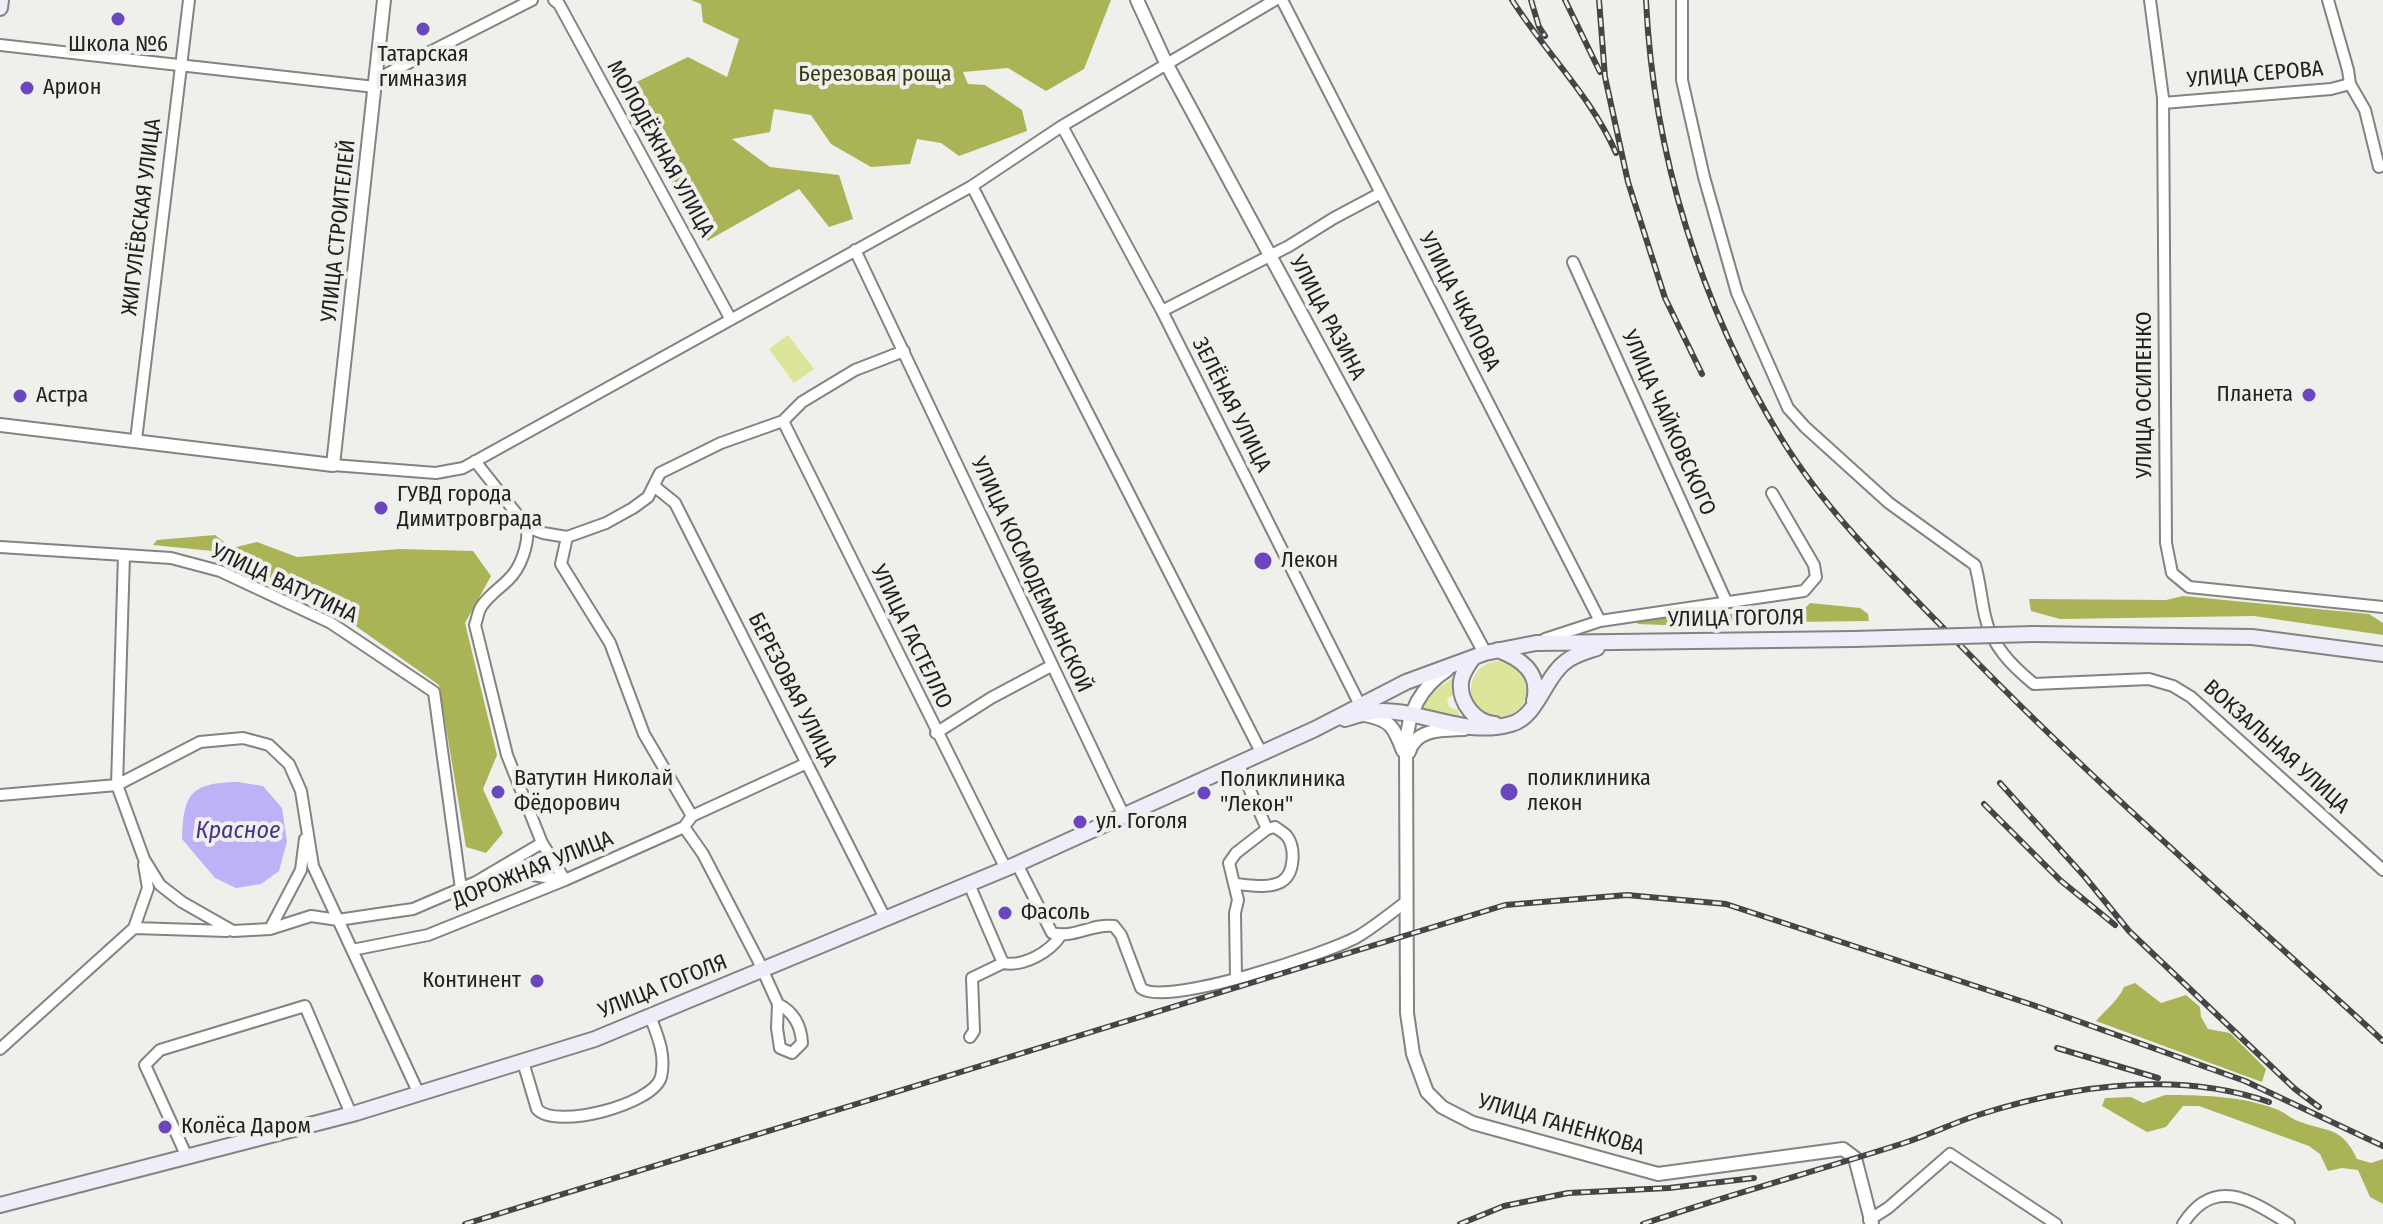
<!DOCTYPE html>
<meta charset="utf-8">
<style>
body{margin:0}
canvas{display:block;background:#efefec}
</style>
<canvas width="2383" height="1224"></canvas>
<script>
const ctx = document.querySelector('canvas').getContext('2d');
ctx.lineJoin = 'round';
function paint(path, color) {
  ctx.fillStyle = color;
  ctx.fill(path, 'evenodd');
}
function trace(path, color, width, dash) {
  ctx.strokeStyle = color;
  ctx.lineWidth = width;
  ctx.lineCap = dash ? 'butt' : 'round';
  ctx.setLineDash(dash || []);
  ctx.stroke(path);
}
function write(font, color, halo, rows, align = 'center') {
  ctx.font = font + ' "Fira Sans Condensed",sans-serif';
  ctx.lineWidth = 8;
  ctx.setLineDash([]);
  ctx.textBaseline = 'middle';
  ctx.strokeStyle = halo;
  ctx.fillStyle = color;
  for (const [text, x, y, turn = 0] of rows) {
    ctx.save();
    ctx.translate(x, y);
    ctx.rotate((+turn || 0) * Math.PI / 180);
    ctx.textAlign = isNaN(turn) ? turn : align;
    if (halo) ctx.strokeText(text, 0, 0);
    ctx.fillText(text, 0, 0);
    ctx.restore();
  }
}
paint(new Path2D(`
 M 788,335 L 814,369 L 794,383 L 769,349 Z
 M1471 689a28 28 0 1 1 56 0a28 28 0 1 1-56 0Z
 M 1453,678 L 1453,695 L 1447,699 L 1449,707 L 1457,710 L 1463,721 L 1423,713 L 1420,707 L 1429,695 Z`), '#dce599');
paint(new Path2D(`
 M 691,0 L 1111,0 L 1084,69 L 1046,91 L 1008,68 L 963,72 L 968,84 L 985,85 L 1022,110 L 1027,131 L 959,156 L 941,143 L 917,139 L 910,164 L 871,167 L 831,144 L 811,115 L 774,109 L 770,132 L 732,139 L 770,167 L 839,175 L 853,219 L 829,227 L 799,189 L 707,241 L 618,91 L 688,57 L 727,77 L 739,39 L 703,22 L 701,4 Z
 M 215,535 L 232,548 L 257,542 L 297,557 L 400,549 L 473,551 L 491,576 L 465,623 L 497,755 L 483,789 L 503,833 L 486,853 L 466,847 L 439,685 L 343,617 L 243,563 L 242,554 L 153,545 L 157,540 Z
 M 2183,596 L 2369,614 L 2383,623 L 2383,635 L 2254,616 L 2060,619 L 2031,611 L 2029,599 L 2166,600 Z
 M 1810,603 L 1860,608 L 1868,614 L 1869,621 L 1710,623 L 1689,626 L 1638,624 L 1636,622 L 1688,614 L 1735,614 L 1760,606 L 1781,614 L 1800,613 Z
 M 2135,983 L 2161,1003 L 2186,995 L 2200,1007 L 2201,1017 L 2208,1029 L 2230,1033 L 2266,1069 L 2262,1082 L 2096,1021 C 2106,1009 2118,1001 2124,987 Z
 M 2165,1095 C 2202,1095 2242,1096 2276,1109 C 2284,1112 2290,1118 2298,1121 C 2328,1133 2341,1125 2357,1159 L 2371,1163 L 2383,1159 L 2383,1204 L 2370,1197 L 2358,1170 L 2342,1168 L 2328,1171 L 2320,1154 L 2309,1146 L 2199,1106 L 2183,1106 L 2166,1127 L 2147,1132 L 2102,1106 L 2105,1098 L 2131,1097 L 2143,1103 Z`), '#aab356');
paint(new Path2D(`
 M 238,782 L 263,786 L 282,808 L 287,842 L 279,871 L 261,884 L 236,888 L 215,878 L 182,839 C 183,792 192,783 238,782 Z`), '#bdb2f5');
const minor = new Path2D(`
 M 554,0 L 559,4 L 730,318
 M 1282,0 L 1600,621
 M 1682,0 L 1682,80 L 1704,177 L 1737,293 L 1788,408 L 1805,427 L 1889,503 L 1975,565 C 1980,582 1981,599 1985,616 C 1991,645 2012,666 2034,684 L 2149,679 L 2173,686 L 2191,697 L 2383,870
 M 2150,0 L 2163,98 L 2166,543 L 2172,573 L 2189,587 L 2383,607
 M 2328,0 L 2348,70 L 2350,84 L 2365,110 L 2379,167
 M 0,45 L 375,87
 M 375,80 L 532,0
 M 2163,103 L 2331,89 L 2350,84
 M 1062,126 L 1162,311 L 1360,705
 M 972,186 L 1261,752
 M 855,250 L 1124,816
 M 1573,262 L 1726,601
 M 1162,311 L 1289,246 L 1334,218 L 1381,193
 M 783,421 L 1006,869
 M 136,440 L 189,0
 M 475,461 L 527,527 L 543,533 L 567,537
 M 333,465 L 436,473 L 463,468 L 972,186 L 1062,126 L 1275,0
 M 654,486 L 675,503 L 886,920
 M 527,527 C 529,544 521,568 508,580 C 499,589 488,596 481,607 C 478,612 477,620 475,625 L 507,755 L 542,843 L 565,880
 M 567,537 L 606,523 L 633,508 L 648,497 L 660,473 L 721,443 L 783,421 L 802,402 L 855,370 L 904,351
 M 567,537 L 561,564 L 610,643 L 644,734 L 692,816
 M 0,547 L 171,558 L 220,571 L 331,623 L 434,692 L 461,889
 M 124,555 L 117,785 L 144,859 L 160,885 L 182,902 L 233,931 L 270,929 L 311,916 L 338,920 L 378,914 L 413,909 L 476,882 L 542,843
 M 1545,639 L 1600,621 L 1804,591 L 1816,577 L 1814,565 L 1772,493
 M 936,733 L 991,698 L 1051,666
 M 0,795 L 117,785 L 200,742 L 243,738 L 269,745 L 289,764 L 301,791 L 313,866 L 419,1094
 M 684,827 L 703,854 L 758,960 L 778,1004 L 777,1028 L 780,1048 L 792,1053 L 802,1043 C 801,1025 794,1012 778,1004
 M 1017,864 L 1052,933 C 1073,939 1093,923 1114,926 L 1121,935 L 1141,988 C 1164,1008 1328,953 1357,937 C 1374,927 1391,913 1407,901
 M 492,874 L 533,875 L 563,880
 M 969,884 L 1003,963 L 972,978 L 974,1031 L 970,1037
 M 1235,884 C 1250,885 1267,889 1281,882 C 1295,874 1296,847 1286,835 C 1283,832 1279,830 1275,827 L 1267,829
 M 134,928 L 227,931
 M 270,929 L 301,870 L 305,839
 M 352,950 L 428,935 L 565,880 L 684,827 L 692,816 L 807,763
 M 1003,963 C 1024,967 1050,952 1061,935
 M 1236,978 L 1235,913 L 1238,900 L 1229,863 L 1236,853 L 1267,829 L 1238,763
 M 0,1049 L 134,928 L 148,888 L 144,865
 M 523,1062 L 537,1109 C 555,1130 653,1105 661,1077 C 666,1055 658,1037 650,1016
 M 187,1157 L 145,1065 L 160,1050 L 305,1006 L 351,1114
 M 1869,1220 L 1888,1208 L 1950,1154 L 2056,1224
 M 2183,1224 C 2214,1175 2251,1200 2289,1224`);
const tertiary = new Path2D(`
 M 1137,0 L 1166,63 L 1485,653
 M 0,425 L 333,465 L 384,0
 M 1447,670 C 1420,688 1408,712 1406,745 L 1407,1013 L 1413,1054 L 1427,1092 L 1442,1107 L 1473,1123 L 1658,1174 L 1843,1149 L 1855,1158 L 1872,1224
 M 1365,715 C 1391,720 1394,727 1403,751
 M 1409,752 C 1416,728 1443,730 1464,729`);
const secondary = new Path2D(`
 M 0,8 L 1,0
 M 2033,634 L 2252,637 L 2383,654
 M 1498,650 C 1522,659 1541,673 1534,701
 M 1473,658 C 1468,665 1462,673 1461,682 C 1459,702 1475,723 1495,724
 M 1345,719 C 1357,715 1369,711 1382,711 C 1426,711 1465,737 1511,724 C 1537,717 1544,679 1564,663 C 1573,655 1585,652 1597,648
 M 0,1205 L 356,1113 L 595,1039 L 1017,864 L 1315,729 L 1406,682 L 1485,653 L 1536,643 L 1854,639`);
trace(minor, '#838380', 14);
trace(tertiary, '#838380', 16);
trace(secondary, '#838380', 18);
trace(minor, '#fff', 10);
trace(tertiary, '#fff', 12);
trace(secondary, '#efedfa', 14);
const rail = new Path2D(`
 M 1512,0 C 1545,52 1591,96 1616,153
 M 1531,0 L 1539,27 L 1545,36
 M 1565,0 L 1600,72
 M 1599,0 L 1605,77 L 1628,182 L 1665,298 L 1702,374
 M 1646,0 C 1653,153 1701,307 1781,438 C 1830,518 1898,581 1963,648 C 2096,785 2242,911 2383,1041
 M 2000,783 L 2085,877 L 2129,931 L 2295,1089 L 2319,1107
 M 1984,804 L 2060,880 L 2115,925
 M 2057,1048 L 2158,1078
 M 465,1224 L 1505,905 L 1627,895 L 1726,904 L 2033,1005 L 2245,1081 L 2383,1146
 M 1460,1224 L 1504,1206 L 1568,1193 L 1669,1188 L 1754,1178
 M 1643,1224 C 1730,1194 1817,1171 1904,1143 C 1929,1135 1953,1123 1978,1115 C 2070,1086 2175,1070 2269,1102`);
trace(rail, '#444544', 6);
trace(rail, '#efefec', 3, [9]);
const secondaryBridge = new Path2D(`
 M 1854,639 L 2033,634`);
trace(secondaryBridge, '#838380', 18, []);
trace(secondaryBridge, '#efedfa', 14);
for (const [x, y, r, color] of [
 [118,19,8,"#6a47bf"],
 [423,29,8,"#6a47bf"],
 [27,88,8,"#6a47bf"],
 [2309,395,8,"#6a47bf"],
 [20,396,8,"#6a47bf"],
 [381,508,8,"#6a47bf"],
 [1263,561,10,"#6a47bf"],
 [498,792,8,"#6a47bf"],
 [1509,792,10,"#6a47bf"],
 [1204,793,8,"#6a47bf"],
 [1080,822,8,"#6a47bf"],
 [1005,913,8,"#6a47bf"],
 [537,981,8,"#6a47bf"],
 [165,1127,8,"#6a47bf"]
]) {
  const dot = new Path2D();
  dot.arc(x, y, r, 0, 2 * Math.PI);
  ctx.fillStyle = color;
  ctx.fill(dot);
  trace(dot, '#efefec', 3);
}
write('22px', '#202120', '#efefec', [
 ["Школа №6",118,45,"center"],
 ["Татарская",423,55,"center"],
 ["гимназия",423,80,"center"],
 ["Арион",43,88],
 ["Планета",2293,395,"right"],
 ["Астра",36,396],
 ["ГУВД города",397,495],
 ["Димитровграда",397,520],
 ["Лекон",1281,561],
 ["Ватутин Николай",514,779],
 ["Фёдорович",514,804],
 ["поликлиника",1527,779],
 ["лекон",1527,804],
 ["Поликлиника",1220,780],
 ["\"Лекон\"",1220,805],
 ["ул. Гоголя",1096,822],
 ["Фасоль",1021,913],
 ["Континент",521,981,"right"],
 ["Колёса Даром",181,1127]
], 'left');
write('22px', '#353810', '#efefec', [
 ["Березовая роща",875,75]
]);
write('22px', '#202120', '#efefec', [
 ["УЛИЦА СЕРОВА",2255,75,-5],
 ["МОЛОДЁЖНАЯ УЛИЦА",660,149,61],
 ["ЖИГУЛЁВСКАЯ УЛИЦА",142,217,-83],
 ["УЛИЦА СТРОИТЕЛЕЙ",339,231,-84],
 ["УЛИЦА ЧКАЛОВА",1459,302,63],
 ["УЛИЦА РАЗИНА",1327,318,62],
 ["УЛИЦА ОСИПЕНКО",2145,395,-90],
 ["ЗЕЛЁНАЯ УЛИЦА",1231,405,63],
 ["УЛИЦА ЧАЙКОВСКОГО",1668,423,66],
 ["УЛИЦА КОСМОДЕМЬЯНСКОЙ",1031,575,65],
 ["УЛИЦА ВАТУТИНА",284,584,25],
 ["УЛИЦА ГОГОЛЯ",1736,619,-1],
 ["УЛИЦА ГАСТЕЛЛО",911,637,64],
 ["БЕРЕЗОВАЯ УЛИЦА",792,690,63],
 ["ВОКЗАЛЬНАЯ УЛИЦА",2276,747,42],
 ["ДОРОЖНАЯ УЛИЦА",533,870,-22],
 ["УЛИЦА ГОГОЛЯ",663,987,-22],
 ["УЛИЦА ГАНЕНКОВА",1561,1125,16]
]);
write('italic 24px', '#4c308e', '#efefec', [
 ["Красное",238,831]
]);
</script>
